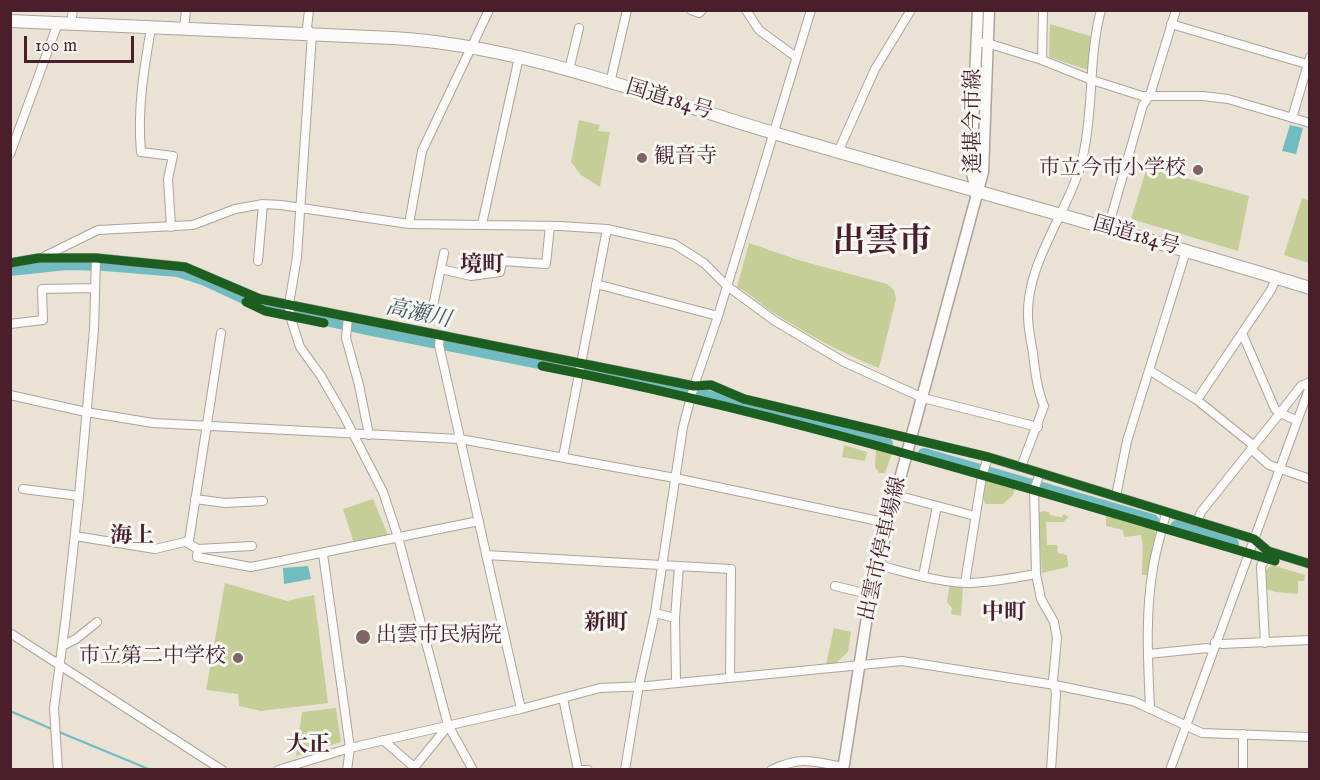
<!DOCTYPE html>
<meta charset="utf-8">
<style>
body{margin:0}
#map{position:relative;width:1320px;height:780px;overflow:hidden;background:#eae2d5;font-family:"IM FELL English",serif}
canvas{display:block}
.frame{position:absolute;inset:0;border:12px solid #4a1f2b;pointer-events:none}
.scale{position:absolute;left:24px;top:36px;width:110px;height:27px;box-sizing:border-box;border:3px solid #4a1f2b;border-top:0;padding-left:8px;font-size:18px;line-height:21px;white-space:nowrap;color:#4a1f2b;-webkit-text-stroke:4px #f6f6f2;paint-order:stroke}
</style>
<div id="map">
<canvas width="1320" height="780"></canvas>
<div class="frame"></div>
<div class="scale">100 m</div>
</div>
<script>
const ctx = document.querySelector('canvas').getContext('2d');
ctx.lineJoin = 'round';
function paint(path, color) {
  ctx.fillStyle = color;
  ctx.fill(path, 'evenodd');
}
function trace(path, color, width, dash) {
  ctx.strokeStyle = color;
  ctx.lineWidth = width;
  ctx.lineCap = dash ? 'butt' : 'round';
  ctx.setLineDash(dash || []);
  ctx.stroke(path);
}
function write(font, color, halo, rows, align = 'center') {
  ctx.font = font + ' "IM FELL English","Noto Serif JP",serif';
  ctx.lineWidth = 6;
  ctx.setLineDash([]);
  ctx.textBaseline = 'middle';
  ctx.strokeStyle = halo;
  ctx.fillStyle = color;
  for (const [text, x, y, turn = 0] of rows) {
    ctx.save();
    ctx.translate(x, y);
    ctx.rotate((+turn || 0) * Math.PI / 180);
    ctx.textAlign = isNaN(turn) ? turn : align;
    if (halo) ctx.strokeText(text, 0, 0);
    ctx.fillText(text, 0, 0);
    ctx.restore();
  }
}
paint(new Path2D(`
 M 1050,24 L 1090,36 L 1088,70 L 1049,57 Z
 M 579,120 L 600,125 L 598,131 L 610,132 L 600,187 L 581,175 L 571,162 Z
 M 1147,167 L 1249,196 L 1238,251 L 1131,219 Z
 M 1302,198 L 1309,201 L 1309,263 L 1284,255 Z
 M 749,243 L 798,260 L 887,284 L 894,290 L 896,299 L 879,368 C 841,353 805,333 771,311 C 759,303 750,293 737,287 Z
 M 844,445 L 867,452 L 865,461 L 842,457 Z
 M 876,447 L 892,453 L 885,473 L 879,473 L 875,467 Z
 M 985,480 L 1015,488 L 1013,495 L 1003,504 L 985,504 L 983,497 Z
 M 373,499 L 388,535 L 354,543 L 343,509 Z
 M 1043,511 L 1049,512 L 1050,515 L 1061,517 L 1064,514 L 1069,517 L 1063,522 L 1046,522 L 1047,545 L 1057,545 L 1058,553 L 1067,555 L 1068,567 L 1042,573 L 1038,513 Z
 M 1106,515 L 1154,529 L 1156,534 L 1147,575 L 1142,575 C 1142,561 1144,549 1141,535 L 1124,537 L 1123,530 L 1106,526 Z
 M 1272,565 L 1305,575 L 1304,581 L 1298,581 L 1298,594 L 1276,592 L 1267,589 L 1266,570 Z
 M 950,582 L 963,584 L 961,616 L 951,614 L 952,608 L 947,602 Z
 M 225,583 L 287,601 L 314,595 L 328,703 L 261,711 L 239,706 L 238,694 L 206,690 Z
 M 834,628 L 851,632 L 848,652 L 836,663 L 826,664 Z
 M 336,708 L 341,742 L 296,756 L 302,712 Z`), '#c4ce96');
paint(new Path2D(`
 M 1290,125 L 1303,128 L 1296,154 L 1282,151 Z
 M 308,566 L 311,579 L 284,584 L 283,568 Z`), '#70bcc0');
trace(new Path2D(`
 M 10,711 L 54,730
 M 59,732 L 151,770`), '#70bcc0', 2);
trace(new Path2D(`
 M 10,269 L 66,263 L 105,264 L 178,270 L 203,278 L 244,297 L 281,309 L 371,329 L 676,389 L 886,444
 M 924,455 L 1152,521
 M 1177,527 L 1232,544`), '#70bcc0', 14);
const minor = new Path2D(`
 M 309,10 L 307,28 L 312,34 L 297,257 L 289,304 L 290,316 L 300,347 L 321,376 L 344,416 L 383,492 L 398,537 L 448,725 L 473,770
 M 691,10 L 699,13 L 702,10
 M 746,10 L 759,30 L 796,57
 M 71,23 L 73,10
 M 1171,24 L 1310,65
 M 151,28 C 144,69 137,110 141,152 L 173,156 L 168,179 L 171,227
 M 184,29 L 186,10
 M 976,43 L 987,43 L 1042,60 L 1092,80 L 1142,96 L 1203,96 L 1228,99 L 1310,123
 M 1042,60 L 1043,10
 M 569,70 L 579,28
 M 610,83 L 627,10
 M 1292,118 L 1310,57
 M 838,152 L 875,69 L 911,10
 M 10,154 L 58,23
 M 409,224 L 422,151 L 489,10
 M 482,224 L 519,57
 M 1108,228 L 1143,105 L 1150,95 L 1176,10
 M 45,256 L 98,230 L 193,225 L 235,209 L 263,204 L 281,205 L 409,224 L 560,226 L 607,229 L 674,244 L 704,263 L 727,286 L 775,321 L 844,362 L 923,398 L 1038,427
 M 258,261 L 263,204
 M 10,263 L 39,258 L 96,258 L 185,267 L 260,299 L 694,386 L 711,385 L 744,399 L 988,457 L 1021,467 L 1254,539 L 1268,551 L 1310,564
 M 441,269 L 471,276 L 500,272 L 502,261 L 546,264 L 550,226
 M 596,284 L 718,316
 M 432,311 L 444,253
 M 348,317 L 346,338 L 359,385 L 369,435
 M 10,324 L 43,320 L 42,289 L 95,288
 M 221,333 L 189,541 L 189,544 L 198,549 L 197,557 L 251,567 L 479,521
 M 1242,333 L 1275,409 L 1280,413 L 1301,386 L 1310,382
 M 440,336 L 439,345 L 521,709
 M 1149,370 L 1197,400 L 1253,445
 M 10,395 L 86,412 L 153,423 L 460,439 L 675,478 L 888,523
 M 1197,400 L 1271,290 L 1276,278
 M 1251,449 L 1269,465 L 1310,479
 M 563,457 L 607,229
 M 1021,467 L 1044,406 C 1037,389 1035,371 1033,353 C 1031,341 1028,328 1028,316 C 1026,261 1071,209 1083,156 C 1094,109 1088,58 1101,10
 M 1040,473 L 1034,490 L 1036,574 L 1041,599 L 1054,622 L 1057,638 L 1053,680 L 1056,693 L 1051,770
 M 23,489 L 79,496
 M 896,495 L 975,516
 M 1116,496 L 1127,441 L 1186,251
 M 195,499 L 225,503 L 263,501
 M 1197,522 L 1201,512 L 1280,413 L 1296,420
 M 75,536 L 155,549 L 189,541
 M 198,549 L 252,546
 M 323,554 L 350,748 L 347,770
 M 486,555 L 731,569 L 730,677
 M 878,565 C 906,572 936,582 966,583 C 989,583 1013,578 1036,574
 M 923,576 L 937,506
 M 965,583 L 982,476 L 988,457
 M 835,586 L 872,595
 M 655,613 L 675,618 L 676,682
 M 675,618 L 679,566
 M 10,633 L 222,770
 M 1215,642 L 1222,644 L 1310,640
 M 1265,643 L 1261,566 L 1270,552
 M 62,646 L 76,639 L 97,622
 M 1148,654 L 1207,648 L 1212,650
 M 563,698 L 578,770
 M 1150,708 C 1148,662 1145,614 1153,568 C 1156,549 1162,531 1166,513
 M 383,740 L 414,767
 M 58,770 L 54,708 L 66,616 L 79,496 L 94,330 L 96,258
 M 278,770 L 350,748 L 521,709 L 600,688 L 647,686 L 902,661 L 1055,685 L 1133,701 L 1202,733 L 1310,737
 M 412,770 L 448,726
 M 582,770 L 588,770
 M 625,770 L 639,685 L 655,613 L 683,427 L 694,386 L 718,316 L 811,10
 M 771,770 C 801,756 812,761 843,767
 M 1170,770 L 1310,386
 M 1243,770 L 1243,734`);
const major = new Path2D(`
 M 977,192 L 971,170 L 978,10
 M 843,770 L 866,623 L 888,523 L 983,172 L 989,10`);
const highway = new Path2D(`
 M 10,21 L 393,38 C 526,46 651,97 777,134 C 954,186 1133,233 1310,288`);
trace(minor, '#aca39d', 10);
trace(major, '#aca39d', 13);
trace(highway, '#aca39d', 14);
trace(minor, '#fcfbf9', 8);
trace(major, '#fcfbf9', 10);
trace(highway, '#fcfbf9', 12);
trace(new Path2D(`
 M 10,263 L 39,258 L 96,258 L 185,267 L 260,299 L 694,386 L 711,385 L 744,399 L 988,457 L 1021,467 L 1254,539 L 1268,551 L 1310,564
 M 246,302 L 265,311 L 324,323
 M 542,366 C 790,414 1032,490 1275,561`), '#1b5e20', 9);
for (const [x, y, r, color] of [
 [642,158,6,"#826366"],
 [1198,170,6,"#826366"],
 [363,637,8,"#826366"],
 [238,658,6,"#826366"]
]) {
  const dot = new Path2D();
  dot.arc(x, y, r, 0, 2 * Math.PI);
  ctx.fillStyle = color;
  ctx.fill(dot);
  trace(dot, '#f6f6f2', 2);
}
write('21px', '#4a1f2b', '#f6f6f2', [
 ["国道184号",669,101,17],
 ["遙堪今市線",975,121,-90],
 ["国道184号",1136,237,16],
 ["出雲市停車場線",884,549,-77]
]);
write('21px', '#4a1f2b', '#f6f6f2', [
 ["観音寺",654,158],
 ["市立今市小学校",1186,170,"right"],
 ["出雲市民病院",376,637],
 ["市立第二中学校",226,658,"right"]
], 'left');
write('bold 22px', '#4a1f2b', '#f6f6f2', [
 ["境町",482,266],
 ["海上",132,537],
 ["中町",1004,614],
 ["新町",606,624],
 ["大正",308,746]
]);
write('italic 22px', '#445763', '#f6f6f2', [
 ["高瀬川",418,315,12]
]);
write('bold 33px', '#4a1f2b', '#f6f6f2', [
 ["出雲市",882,244]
]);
</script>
